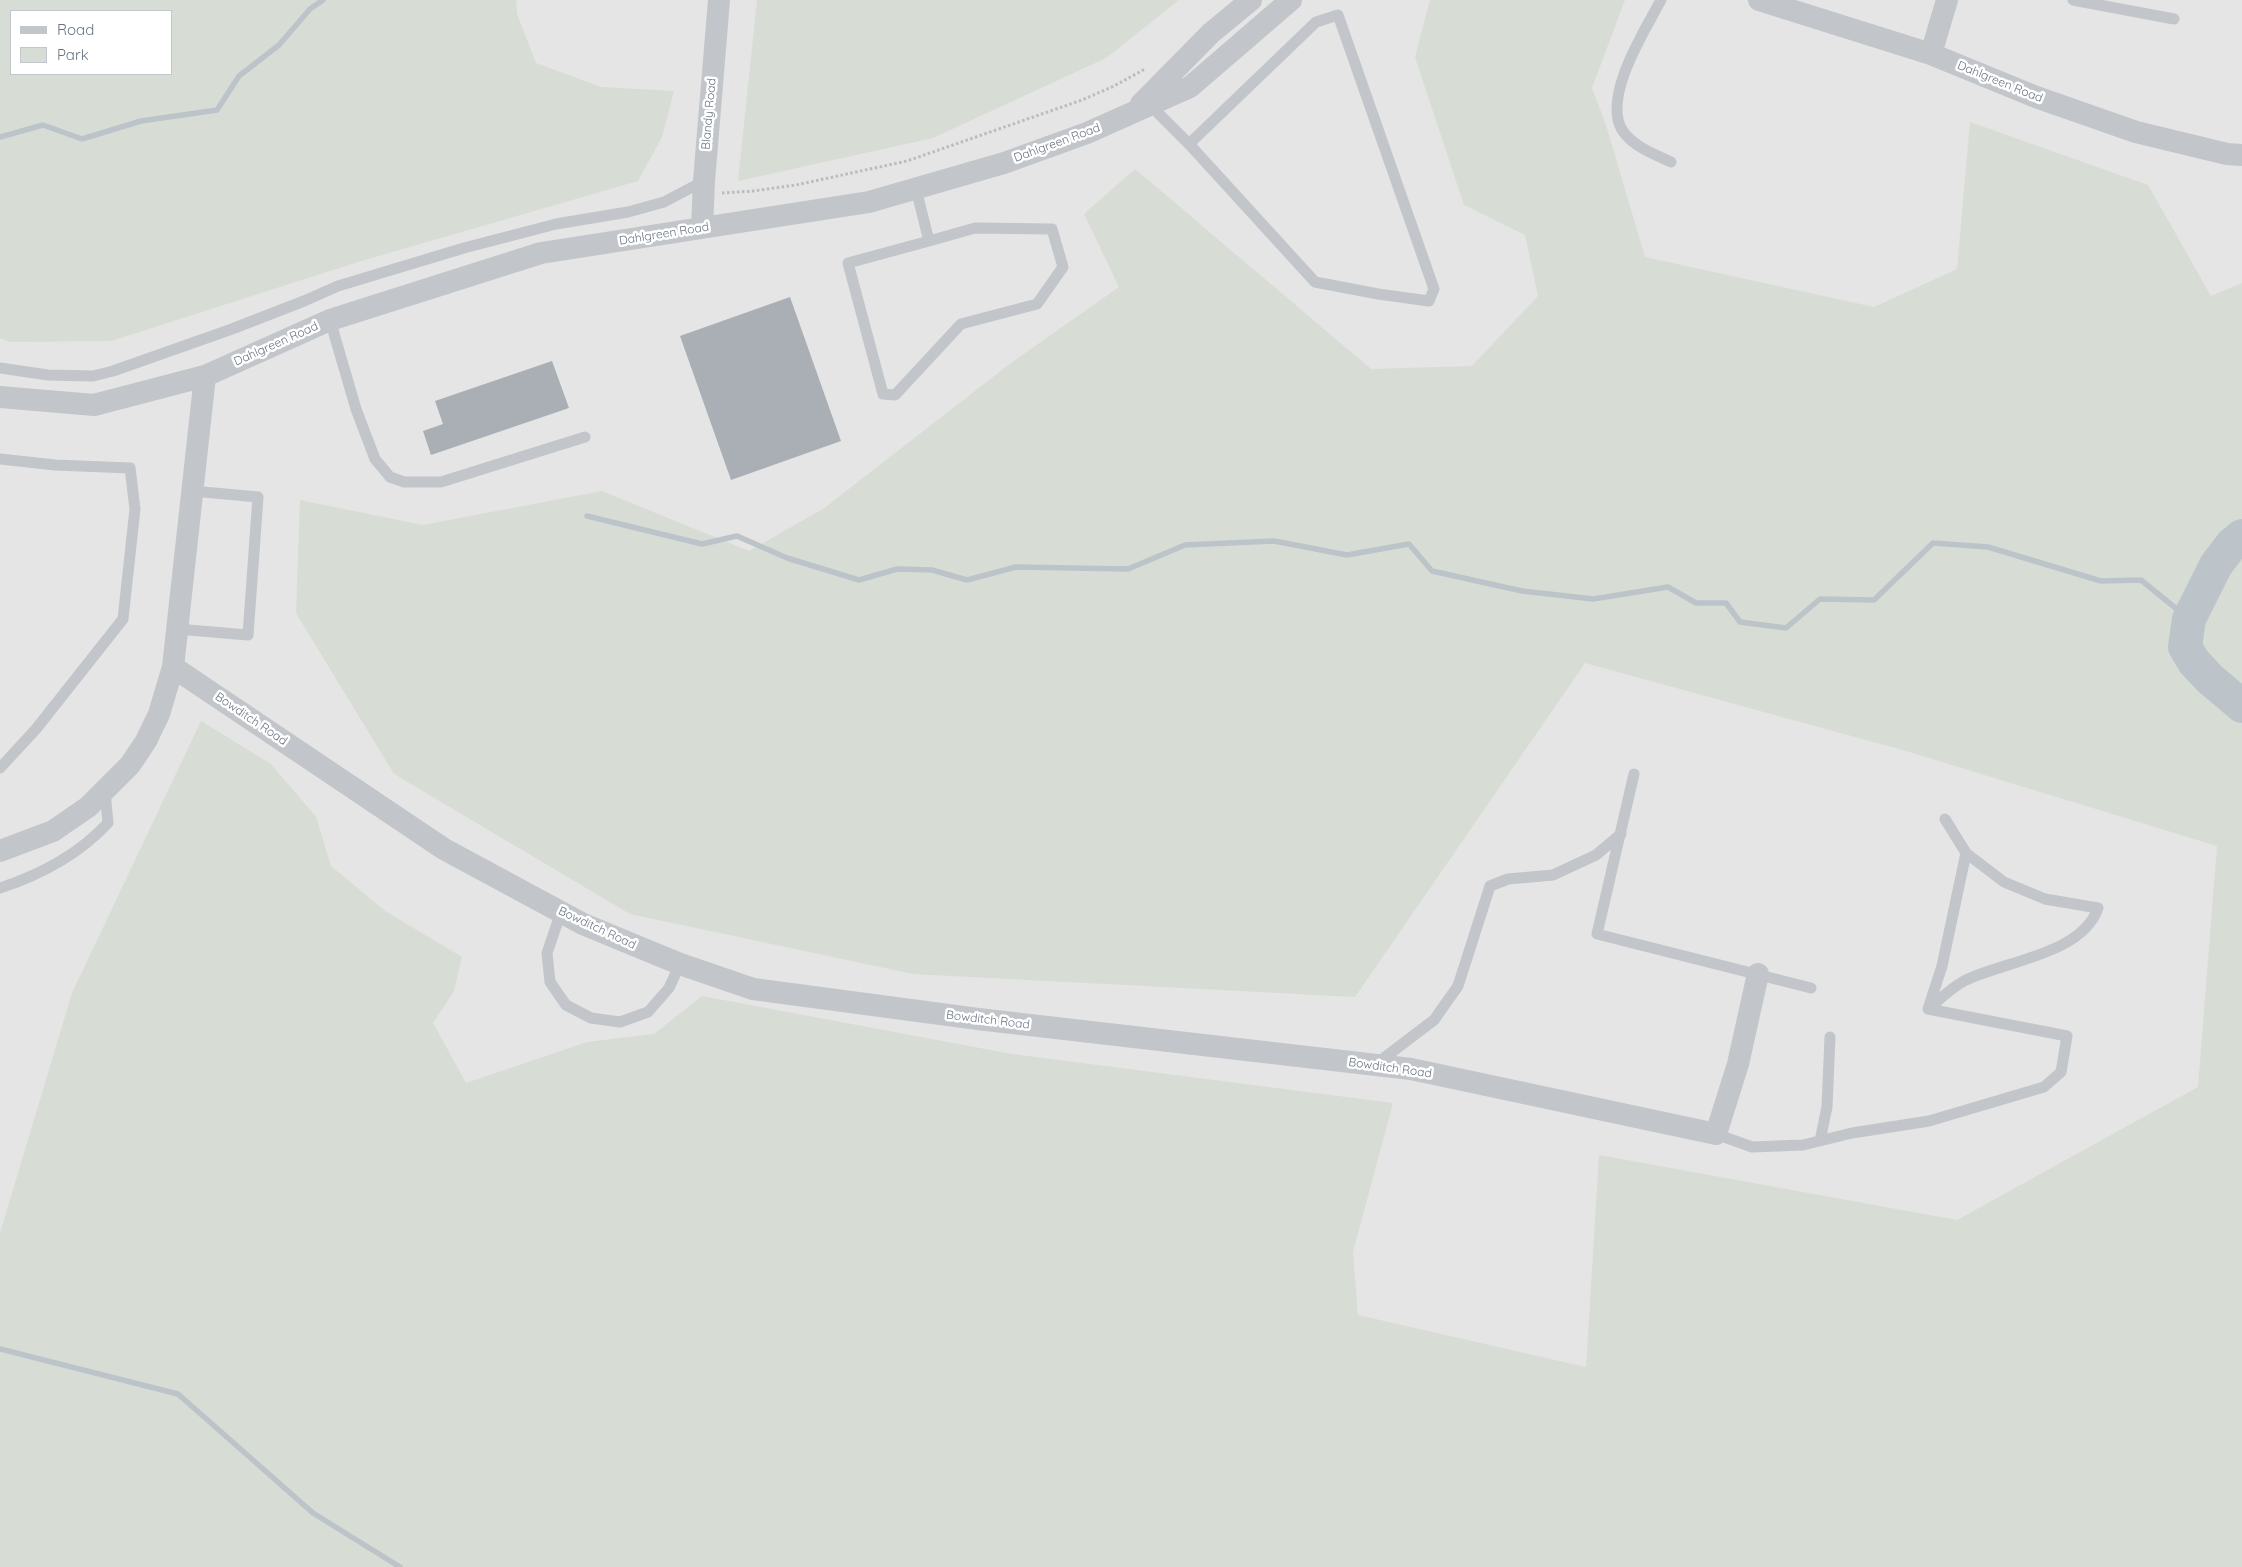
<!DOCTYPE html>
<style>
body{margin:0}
#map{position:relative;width:2242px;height:1567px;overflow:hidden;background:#f6f6f4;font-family:Quicksand,sans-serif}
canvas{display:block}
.legend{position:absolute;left:10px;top:10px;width:162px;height:65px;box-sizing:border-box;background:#fff;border:1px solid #c3c7cd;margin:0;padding:6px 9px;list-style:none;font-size:15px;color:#687382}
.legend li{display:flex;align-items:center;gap:10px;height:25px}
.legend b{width:25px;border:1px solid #c3c7cd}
</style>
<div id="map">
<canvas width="2242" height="1567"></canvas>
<ul class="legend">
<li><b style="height:6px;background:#c2c5c9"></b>Road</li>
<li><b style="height:14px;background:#d7ddd5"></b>Park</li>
</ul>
</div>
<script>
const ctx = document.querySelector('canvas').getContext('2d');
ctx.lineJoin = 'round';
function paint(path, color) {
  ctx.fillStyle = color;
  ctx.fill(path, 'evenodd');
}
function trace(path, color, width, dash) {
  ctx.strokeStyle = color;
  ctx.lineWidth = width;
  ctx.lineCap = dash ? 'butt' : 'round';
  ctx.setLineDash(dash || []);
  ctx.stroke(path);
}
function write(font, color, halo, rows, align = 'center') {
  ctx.font = font + ' Quicksand,sans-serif';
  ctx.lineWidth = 5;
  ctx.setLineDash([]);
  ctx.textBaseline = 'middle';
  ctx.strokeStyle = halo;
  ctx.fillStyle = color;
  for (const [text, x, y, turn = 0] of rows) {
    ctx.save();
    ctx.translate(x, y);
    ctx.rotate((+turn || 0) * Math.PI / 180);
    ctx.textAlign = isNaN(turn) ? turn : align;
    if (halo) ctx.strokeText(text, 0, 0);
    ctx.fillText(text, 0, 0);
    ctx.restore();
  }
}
paint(new Path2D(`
 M 0,0 L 2242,0 L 2242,1567 L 0,1567 ZM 11,11 L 171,11 L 171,74 L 11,74 Z`), '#e4e5e4');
paint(new Path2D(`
 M 0,0 L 516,0 L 517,14 L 536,63 L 601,87 L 674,91 L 662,137 L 638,181 L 358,262 L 111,341 L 10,342 L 0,338 ZM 11,11 L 171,11 L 171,74 L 11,74 Z
 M 757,0 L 1179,0 L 1106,58 L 933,138 L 738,181 Z
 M 1430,0 L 1625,0 L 1592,88 L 1606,125 L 1645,257 L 1874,307 L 1957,269 L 1970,122 L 2148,185 L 2211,296 L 2242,283 L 2242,1567 L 0,1567 L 0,1233 L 72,993 L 201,721 L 271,764 L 316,817 L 331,866 L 385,911 L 462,957 L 454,991 L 433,1023 L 466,1083 L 587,1042 L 654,1034 L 702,996 L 1012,1054 L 1393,1103 L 1353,1252 L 1358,1315 L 1586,1367 L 1599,1155 L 1957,1220 L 2198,1087 L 2217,846 L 1906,751 L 1585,663 L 1355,997 L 913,974 L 630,914 L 394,774 L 296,613 L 300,500 L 423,525 L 602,491 L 749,551 L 823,509 L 1011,363 L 1119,287 L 1084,214 L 1135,169 L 1371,369 L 1472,366 L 1538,296 L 1525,235 L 1464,205 L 1415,57 Z`), '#d7ddd5');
trace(new Path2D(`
 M 0,137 L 43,125 L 82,139 L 141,121 L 217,110 L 239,76 L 279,45 L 310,9 L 323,0
 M 587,516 L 702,544 L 737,536 L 787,558 L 859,580 L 897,569 L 932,570 L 967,580 L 1016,567 L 1128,569 L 1185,545 L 1274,541 L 1347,555 L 1409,544 L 1432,571 L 1522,591 L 1593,599 L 1668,587 L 1696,603 L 1726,603 L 1740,622 L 1786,628 L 1820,599 L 1874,600 L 1933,543 L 1988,547 L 2101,581 L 2141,580 L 2189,619
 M 0,1349 L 178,1394 L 313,1513 L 400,1567`), '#bcc4ca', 5.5);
trace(new Path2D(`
 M 2242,536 L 2232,544 L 2216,565 L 2189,619 L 2185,647 L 2194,662 L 2210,679 L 2242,706`), '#bcc4ca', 34);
paint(new Path2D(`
 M 790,297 L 841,441 L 731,480 L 680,336 Z
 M 552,361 L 569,408 L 431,455 L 423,431 L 443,424 L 435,401 Z`), '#aaafb6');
trace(new Path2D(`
 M 722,193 L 753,191 L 796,185 L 907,161 L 1082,100 L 1114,86 L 1145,69`), '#babcbf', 3, [2.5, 2.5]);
trace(new Path2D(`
 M 1661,0 C 1645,30 1604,94 1621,128 C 1631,146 1654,154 1671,162
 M 2073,0 L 2174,19
 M 1150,105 L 1189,144 L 1315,282 L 1378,294 L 1429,301 L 1434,289 L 1338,15 L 1316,22 L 1189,144
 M 916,189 L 929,241 L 848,263 L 883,394 L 895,395 L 961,324 L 1037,304 L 1063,267 L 1052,229 L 975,228 L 929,241
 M 330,320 L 356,409 L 375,459 L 390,477 L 404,482 L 441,482 L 585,437
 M 0,368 L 48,375 L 93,376 L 113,371 L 232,329 L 304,301 L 338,286 L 464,248 L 556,224 L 628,212 L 664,202 L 704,181
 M 0,459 L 55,465 L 130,468 L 135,509 L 123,619 L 36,729 L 0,768
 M 177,629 L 248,635 L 258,497 L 192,491
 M 1634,774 L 1597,934 L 1811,988
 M 0,888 C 40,875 79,854 108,823 L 105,792
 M 561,912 L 547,953 L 550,982 L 566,1005 L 591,1018 L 620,1022 L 648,1012 L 669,988 L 680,964
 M 1928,1009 C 1939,1000 1951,988 1964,981 C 2003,961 2082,955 2098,908 L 2045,899 L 2004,882 L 1966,853
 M 1376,1064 L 1434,1020 L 1458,986 L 1490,886 L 1508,879 L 1553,875 L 1596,855 L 1621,834
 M 1716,1134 L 1752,1147 L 1803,1145 L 1852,1133 L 1929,1121 L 2044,1087 L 2061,1072 L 2067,1036 L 1928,1009 L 1942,966 L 1966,853 L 1945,819
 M 1820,1141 L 1827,1107 L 1830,1037`), '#c2c5c9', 11);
trace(new Path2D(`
 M 1759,0 L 1931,54 L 2036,97 L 2136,132 L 2227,154 L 2242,155
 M 1931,54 L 1947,0
 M 1141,104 L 1211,33 L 1251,0
 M 702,228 L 704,181 L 719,0
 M 205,376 L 330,320 L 541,253 L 869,202 L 1004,163 L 1087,133 L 1190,87 L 1291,0
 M 0,397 L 94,405 L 205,376 L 173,667 L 159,714 L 146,741 L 130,765 L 88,807 L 53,831 L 0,851
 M 173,667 L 444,849 L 583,924 L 680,964 L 753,989 L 978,1019 L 1411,1069 L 1716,1134 L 1738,1064 L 1758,974`), '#c2c5c9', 22);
write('12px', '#687382', '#fff', [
 ["Dahlgreen Road",2000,82,22],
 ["Blandy Road",709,114,-85],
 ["Dahlgreen Road",1057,143,-20],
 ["Dahlgreen Road",664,234,-9],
 ["Dahlgreen Road",276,344,-24],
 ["Bowditch Road",251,719,34],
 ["Bowditch Road",597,928,25],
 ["Bowditch Road",988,1020,7],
 ["Bowditch Road",1390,1068,8]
]);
</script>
